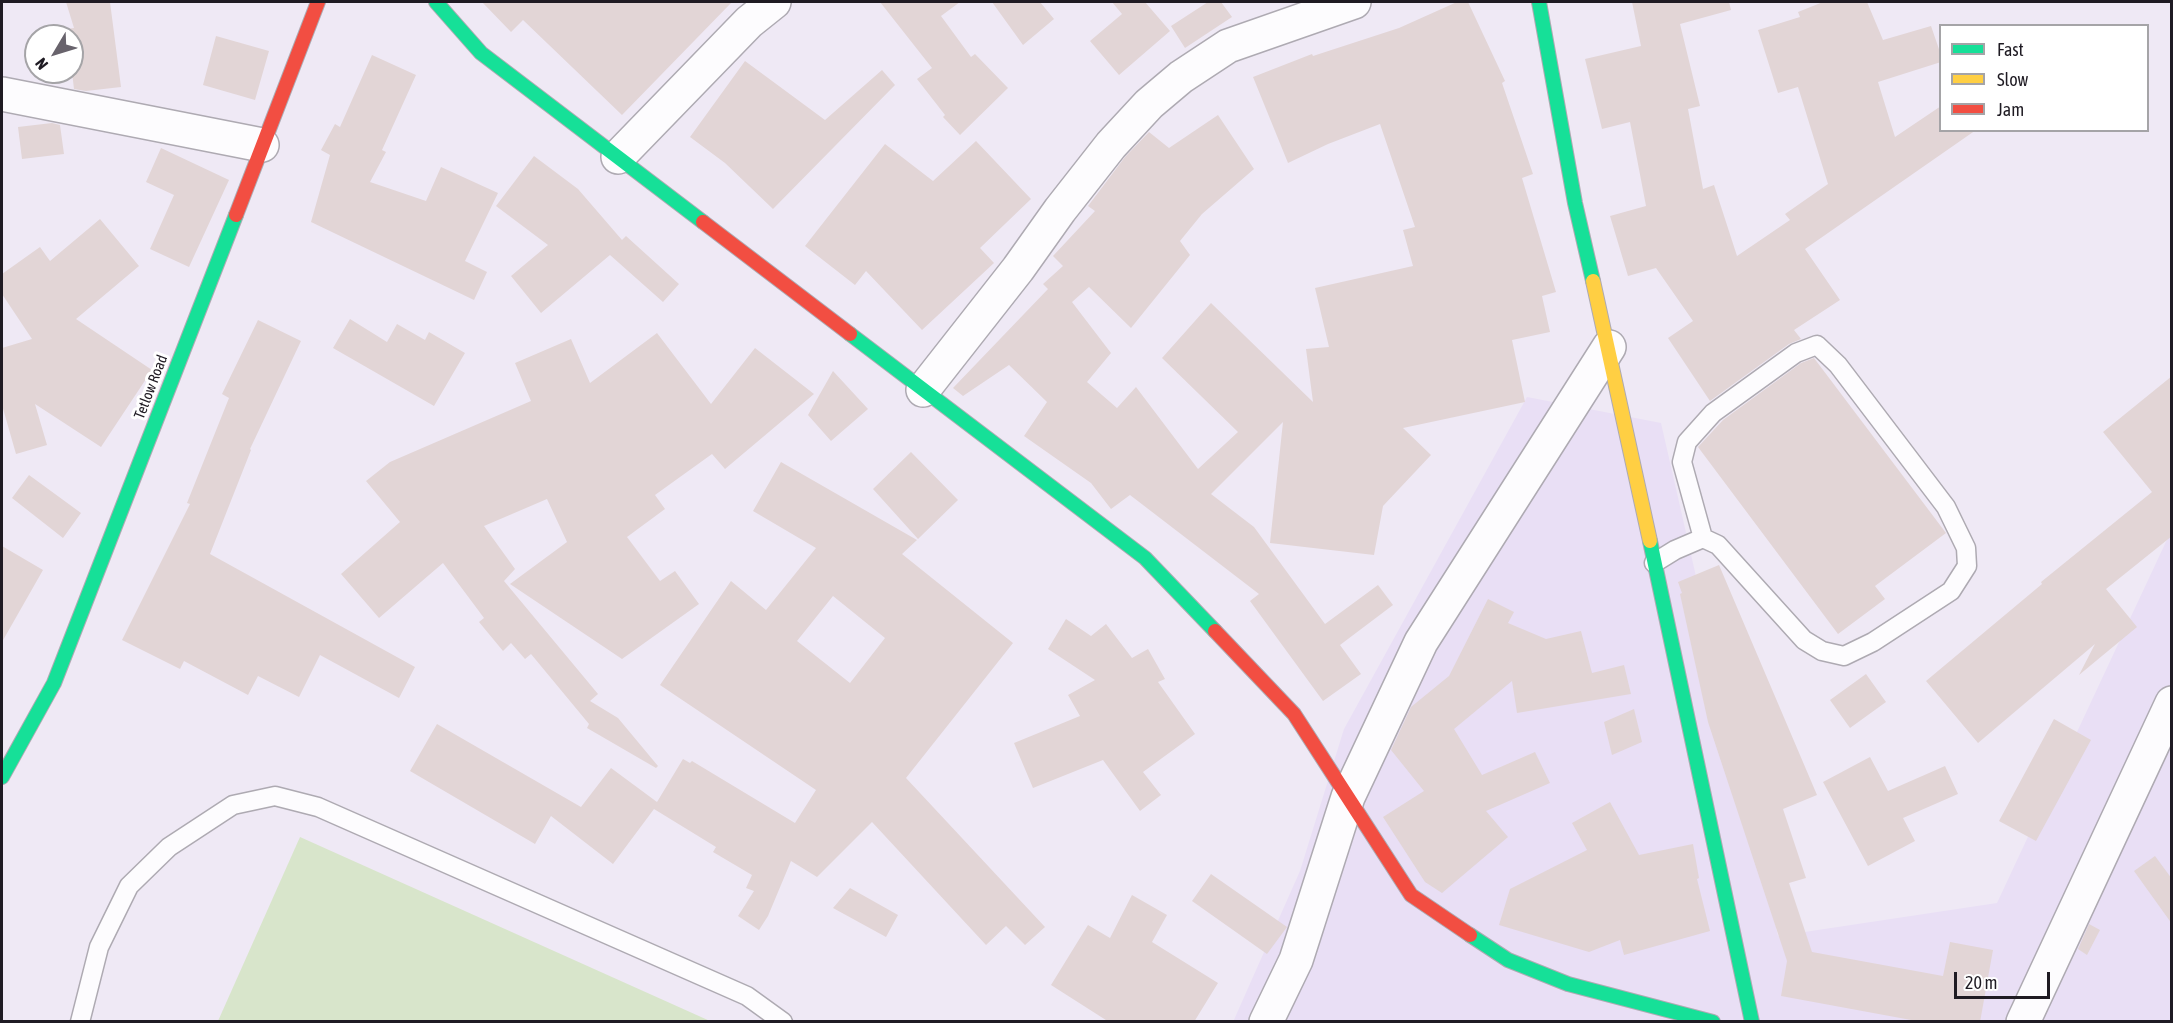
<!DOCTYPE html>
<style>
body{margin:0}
#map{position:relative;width:2173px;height:1023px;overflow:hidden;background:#efe9f5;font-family:"Asap Condensed",sans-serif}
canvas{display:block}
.frame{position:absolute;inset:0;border:3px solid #1f1b23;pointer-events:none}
.legend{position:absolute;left:1939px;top:24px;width:210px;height:108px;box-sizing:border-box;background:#fff;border:2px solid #a5a4a7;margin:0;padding:8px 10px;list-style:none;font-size:18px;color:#1f1b23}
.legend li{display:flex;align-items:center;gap:12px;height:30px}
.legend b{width:30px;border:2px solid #a5a4a7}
.north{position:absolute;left:24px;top:24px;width:60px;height:60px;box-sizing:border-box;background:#fff;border:2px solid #a5a4a7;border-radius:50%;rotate:232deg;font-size:16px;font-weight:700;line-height:24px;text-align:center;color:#1f1b23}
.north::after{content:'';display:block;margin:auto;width:21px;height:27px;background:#68636c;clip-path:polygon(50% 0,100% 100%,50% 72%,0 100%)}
.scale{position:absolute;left:1954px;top:972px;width:96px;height:27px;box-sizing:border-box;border:3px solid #1f1b23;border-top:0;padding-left:8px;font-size:18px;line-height:21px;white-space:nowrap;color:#1f1b23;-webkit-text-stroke:4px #fff;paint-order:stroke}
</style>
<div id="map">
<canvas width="2173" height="1023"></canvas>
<div class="frame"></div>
<ul class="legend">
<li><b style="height:8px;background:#16e098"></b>Fast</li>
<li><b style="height:8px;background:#ffcf43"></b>Slow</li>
<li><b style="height:8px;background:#f24e42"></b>Jam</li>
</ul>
<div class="north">N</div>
<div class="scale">20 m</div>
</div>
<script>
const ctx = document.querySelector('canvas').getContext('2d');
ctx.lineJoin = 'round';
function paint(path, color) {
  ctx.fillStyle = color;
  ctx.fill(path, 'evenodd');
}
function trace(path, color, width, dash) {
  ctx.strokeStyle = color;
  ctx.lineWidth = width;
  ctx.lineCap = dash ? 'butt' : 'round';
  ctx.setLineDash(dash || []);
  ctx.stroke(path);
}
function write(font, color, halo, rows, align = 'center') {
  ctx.font = font + ' "Asap Condensed",sans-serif';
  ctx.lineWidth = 6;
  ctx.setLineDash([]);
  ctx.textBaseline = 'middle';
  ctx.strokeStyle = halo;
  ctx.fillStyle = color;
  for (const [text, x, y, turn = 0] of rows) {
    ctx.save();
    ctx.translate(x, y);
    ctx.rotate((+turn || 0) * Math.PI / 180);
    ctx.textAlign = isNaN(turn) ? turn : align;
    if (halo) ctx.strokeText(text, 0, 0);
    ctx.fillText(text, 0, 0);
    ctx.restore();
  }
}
paint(new Path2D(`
 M 1527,397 L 1661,423 L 1778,936 L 1997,903 L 2171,531 L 2171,1021 L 1233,1022 L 1300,871 L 1344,729 Z`), '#e9dff5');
paint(new Path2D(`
 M 300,837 L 710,1021 L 218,1021 Z`), '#d8e5cb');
paint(new Path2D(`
 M 66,2 L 110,2 L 121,87 L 86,91 L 74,89 L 72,72 L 72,36 L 67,36 L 66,29 L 74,28 Z
 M 482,2 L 732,2 L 622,115 L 523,20 L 511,32 Z
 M 880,2 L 960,2 L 941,16 L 971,57 L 975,54 L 1008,88 L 960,135 L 943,117 L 945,115 L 917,79 L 932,68 Z
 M 992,2 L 1040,2 L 1054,19 L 1023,45 Z
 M 1112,2 L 1145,2 L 1170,31 L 1119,75 L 1090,41 L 1122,14 Z
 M 1208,2 L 1221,2 L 1232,17 L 1185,48 L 1171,26 Z
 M 1457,2 L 1468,2 L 1505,81 L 1502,83 L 1533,174 L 1522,178 L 1556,292 L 1542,296 L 1550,332 L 1512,340 L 1525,402 L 1403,428 L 1431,455 L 1383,506 L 1374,555 L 1270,543 L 1283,422 L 1211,494 L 1254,527 L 1325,624 L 1378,585 L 1393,605 L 1340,645 L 1361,674 L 1323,701 L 1250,601 L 1259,594 L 1130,495 L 1111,509 L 1091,483 L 1024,436 L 1047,402 L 1009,365 L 963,396 L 953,388 L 1048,289 L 1043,284 L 1063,266 L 1053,256 L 1095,211 L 1088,206 L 1125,157 L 1149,132 L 1169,148 L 1218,115 L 1254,169 L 1202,214 L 1180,241 L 1190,255 L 1131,328 L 1089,287 L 1072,302 L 1111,353 L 1087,382 L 1117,408 L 1136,387 L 1198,469 L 1238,432 L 1162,358 L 1211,303 L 1313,402 L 1306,349 L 1329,347 L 1315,288 L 1413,266 L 1403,230 L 1415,227 L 1380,124 L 1328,144 L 1288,163 L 1253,77 L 1312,54 L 1313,56 L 1399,28 Z
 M 1632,2 L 1729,2 L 1731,10 L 1680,24 L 1700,106 L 1688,109 L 1703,189 L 1714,185 L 1737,256 L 1790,220 L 1785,214 L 1828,184 L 1798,87 L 1778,93 L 1758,30 L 1800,17 L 1798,12 L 1823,2 L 1867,2 L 1883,40 L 1931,26 L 1941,55 L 1941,62 L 1878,82 L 1895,137 L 1941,106 L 1941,130 L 1976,130 L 1805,249 L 1840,300 L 1794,330 L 1801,339 L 1789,344 L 1710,401 L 1668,338 L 1693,321 L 1656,268 L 1628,276 L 1610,216 L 1646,206 L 1630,122 L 1602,129 L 1585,59 L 1641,46 Z
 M 216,36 L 269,51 L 255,100 L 203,85 Z
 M 372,55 L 416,75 L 382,150 L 386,152 L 370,182 L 426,201 L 441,167 L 498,193 L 465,261 L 487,272 L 474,300 L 311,222 L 330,155 L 321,150 L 335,124 L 340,127 Z
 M 745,61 L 825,120 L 882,70 L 895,85 L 773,209 L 725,163 L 690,137 Z
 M 52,123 L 60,125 L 64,154 L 22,159 L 18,127 Z
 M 976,141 L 1031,199 L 980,248 L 994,263 L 922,330 L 866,271 L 855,285 L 805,246 L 885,144 L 933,181 Z
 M 161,148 L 229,180 L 189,267 L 150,249 L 174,195 L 146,182 Z
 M 534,156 L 578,189 L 622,240 L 626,236 L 679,284 L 663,302 L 610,255 L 541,313 L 511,276 L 548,245 L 496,206 Z
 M 100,219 L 139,266 L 76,319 L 152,370 L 101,447 L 35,404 L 47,445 L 16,454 L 2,405 L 2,348 L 32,339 L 2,294 L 2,274 L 40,247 L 50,261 Z
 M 350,319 L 387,342 L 397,324 L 425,340 L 429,332 L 465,353 L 434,406 L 333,348 Z
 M 258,320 L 301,341 L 250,449 L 251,450 L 210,554 L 415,667 L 399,698 L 320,655 L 299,697 L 258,676 L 248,695 L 184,661 L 180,669 L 122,640 L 190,504 L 187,503 L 229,398 L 222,394 Z
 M 657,333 L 711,404 L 755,348 L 814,394 L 725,469 L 712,454 L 655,495 L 665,509 L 627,537 L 660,581 L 675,571 L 699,604 L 622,659 L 510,584 L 567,542 L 547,499 L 484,526 L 515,569 L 504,581 L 598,694 L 590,701 L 618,718 L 658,766 L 656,768 L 587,728 L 589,724 L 531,654 L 525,659 L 511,643 L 503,651 L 479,622 L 484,618 L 443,563 L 379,618 L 341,574 L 400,522 L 366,481 L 390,462 L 531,401 L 515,363 L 571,339 L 590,383 Z
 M 1814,358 L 1946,533 L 1875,586 L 1885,599 L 1838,634 L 1698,447 L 1723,420 L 1801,363 Z
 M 833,371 L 868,409 L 831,441 L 808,415 Z
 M 2172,376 L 2172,536 L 2106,589 L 2137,627 L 2079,675 L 2095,644 L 1978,743 L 1926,681 L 2042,584 L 2041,582 L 2152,492 L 2103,432 Z
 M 911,452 L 958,500 L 918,539 L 873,489 Z
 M 781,462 L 917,540 L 902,554 L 1013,643 L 906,778 L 1045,927 L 1025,945 L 1006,926 L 986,945 L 872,822 L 817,877 L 791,861 L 768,916 L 759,930 L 738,916 L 754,891 L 746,888 L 752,875 L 713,852 L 716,847 L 654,809 L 613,864 L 551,816 L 535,844 L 410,771 L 437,724 L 581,807 L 611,768 L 657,802 L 683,759 L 690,763 L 692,761 L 795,823 L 816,790 L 660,685 L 731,581 L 766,610 L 816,548 L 753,511 ZM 833,596 L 885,638 L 850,683 L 797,641 Z
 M 29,475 L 81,513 L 63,538 L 12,498 Z
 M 2,546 L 43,570 L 2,642 Z
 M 1719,565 L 1817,795 L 1783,809 L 1806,878 L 1789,883 L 1812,952 L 1943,976 L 1950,942 L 1993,950 L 1980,1022 L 1922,1022 L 1781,996 L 1787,961 L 1708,722 L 1680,594 L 1682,593 L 1678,582 Z
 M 1488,599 L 1514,612 L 1508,623 L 1546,639 L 1581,631 L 1592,673 L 1624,665 L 1631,694 L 1517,713 L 1512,681 L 1454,729 L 1482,775 L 1535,752 L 1550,783 L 1486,811 L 1508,837 L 1442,893 L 1425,882 L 1383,817 L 1424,791 L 1391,750 L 1411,707 L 1449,676 Z
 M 1066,619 L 1091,636 L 1106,624 L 1132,658 L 1148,649 L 1165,679 L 1158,682 L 1195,734 L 1143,772 L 1161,795 L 1140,811 L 1103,760 L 1033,788 L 1014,743 L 1080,716 L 1068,695 L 1095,680 L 1048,649 Z
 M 1866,674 L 1886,702 L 1850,728 L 1830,700 Z
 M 1634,709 L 1642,742 L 1612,755 L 1604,722 Z
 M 2054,719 L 2091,740 L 2036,841 L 1999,821 Z
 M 1870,757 L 1888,791 L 1945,766 L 1958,794 L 1903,818 L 1915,841 L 1868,866 L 1823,782 Z
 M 1610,802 L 1639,855 L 1693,844 L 1699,878 L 1697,879 L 1710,931 L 1624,955 L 1620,940 L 1589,952 L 1499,925 L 1510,889 L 1587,850 L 1572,823 Z
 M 2155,856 L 2172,879 L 2172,924 L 2134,871 Z
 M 1211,874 L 1287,927 L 1267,954 L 1192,901 Z
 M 850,888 L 898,915 L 886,937 L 833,908 Z
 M 1132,895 L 1167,915 L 1152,942 L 1218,983 L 1194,1022 L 1109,1022 L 1051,985 L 1088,925 L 1110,938 Z
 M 2089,924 L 2100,930 L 2087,955 L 2078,949 Z`), '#e2d5d6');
const lane = new Path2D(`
 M 1654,563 L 1675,550 L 1703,538 L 1718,545 L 1804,640 L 1822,651 L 1844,656 L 1873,642 L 1951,591 L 1967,566 L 1966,548 L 1946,507 L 1838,365 L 1817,345 L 1796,353 L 1713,413 L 1687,442 L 1682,462 L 1703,538
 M 80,1022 L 99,947 L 129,886 L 169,847 L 233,805 L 275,796 L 318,807 L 747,996 L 783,1022`);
const street = new Path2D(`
 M 2,94 L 262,145
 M 618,157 L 749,22 L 774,2
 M 923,390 L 1018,269 L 1060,210 L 1111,145 L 1149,104 L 1181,77 L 1228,46 L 1354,2
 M 1266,1022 L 1296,960 L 1348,797 L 1421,642 L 1609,347
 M 2023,1022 L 2172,703`);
const fast = new Path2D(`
 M 436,2 L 481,53 L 703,222
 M 1539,2 L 1575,203 L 1593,281
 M 850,334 L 1145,558 L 1215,631
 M 1650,541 L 1752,1022
 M 2,777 L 54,683 L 236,215
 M 1470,935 L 1508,960 L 1568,984 L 1713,1022`);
const slow = new Path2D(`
 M 1593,281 L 1650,541`);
const jam = new Path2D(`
 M 236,215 L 318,2
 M 703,222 L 850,334
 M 1215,631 L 1294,714 L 1411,895 L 1470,935`);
trace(lane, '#aeaab2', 21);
trace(street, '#aeaab2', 36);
trace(fast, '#aeaab2', 16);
trace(slow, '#aeaab2', 16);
trace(jam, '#aeaab2', 16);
trace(lane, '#fdfcfe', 18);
trace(street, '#fdfcfe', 33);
trace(fast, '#16e098', 14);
trace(slow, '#ffcf43', 14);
trace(jam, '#f24e42', 14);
write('15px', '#1f1b23', '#fff', [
 ["Tetlow Road",151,387,-69]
]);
</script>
